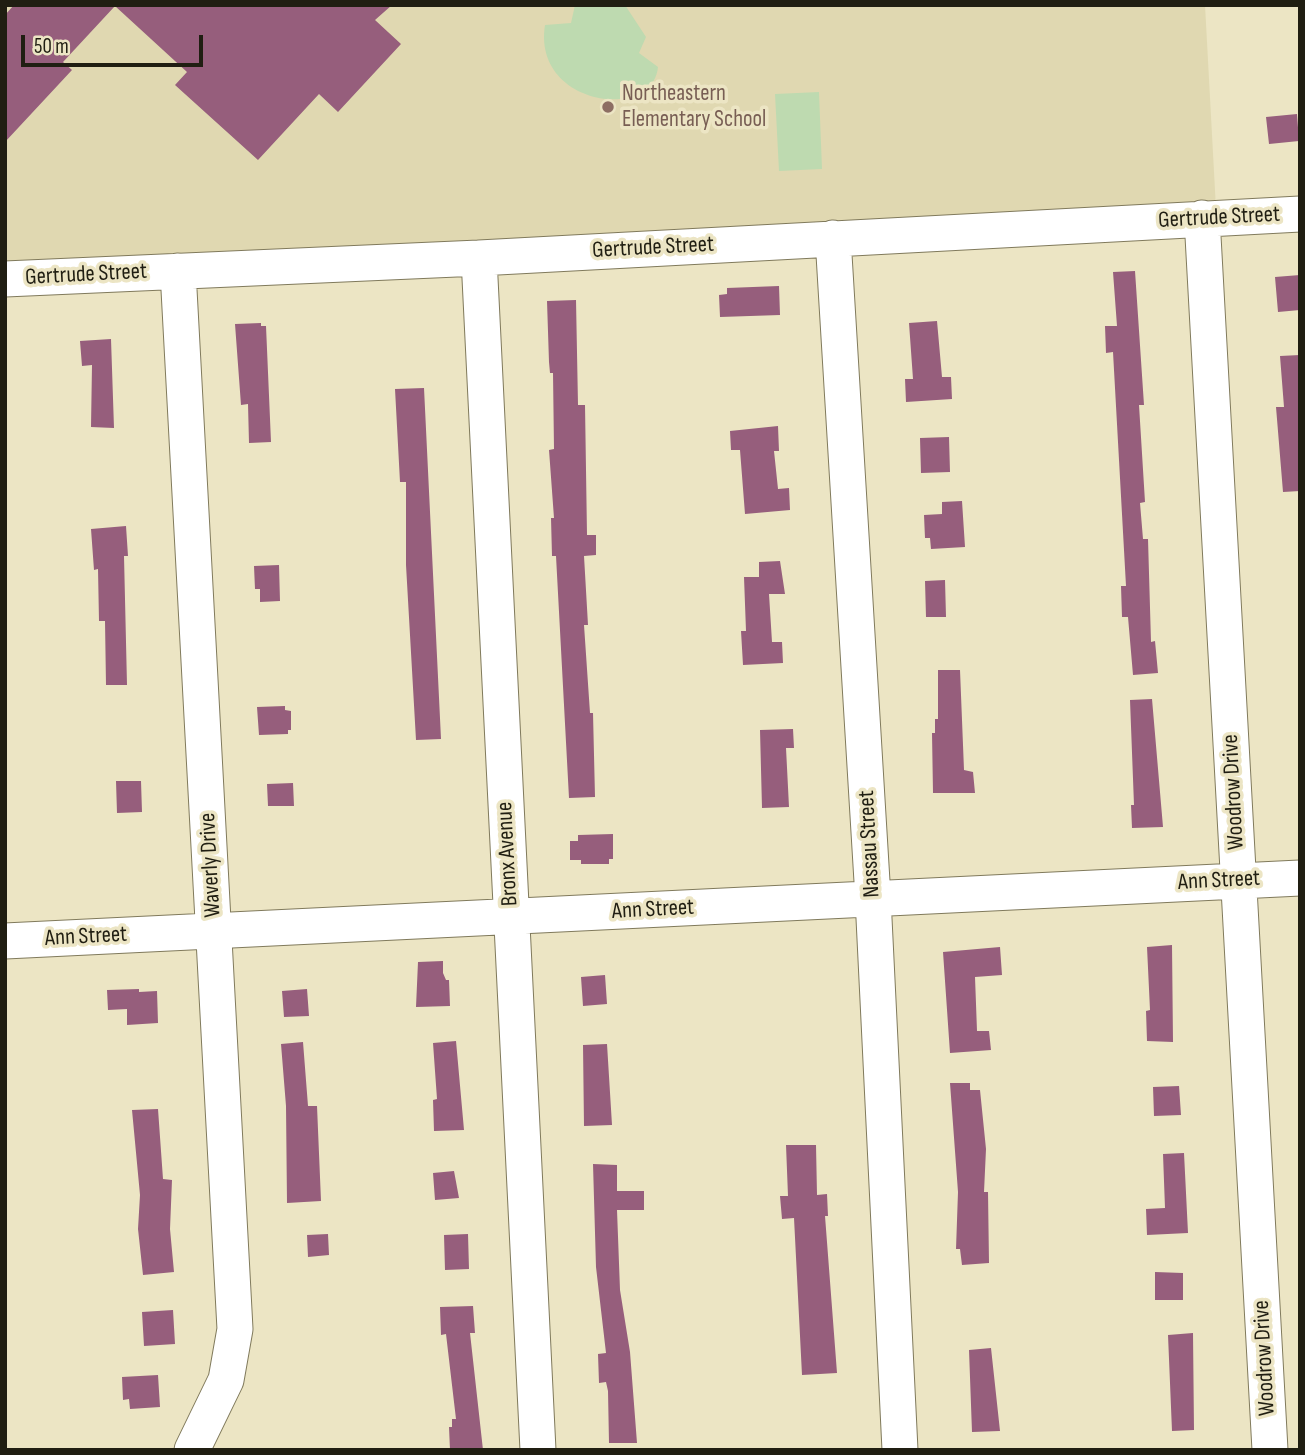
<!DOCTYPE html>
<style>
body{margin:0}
#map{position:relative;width:1305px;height:1455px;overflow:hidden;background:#ece5c4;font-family:"Sofia Sans Condensed",sans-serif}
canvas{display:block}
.frame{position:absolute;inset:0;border:7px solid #201e12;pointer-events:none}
.scale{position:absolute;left:21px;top:35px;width:182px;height:32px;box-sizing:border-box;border:4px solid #201e12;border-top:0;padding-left:9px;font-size:21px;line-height:24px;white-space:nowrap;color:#201e12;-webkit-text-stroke:5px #ece5c4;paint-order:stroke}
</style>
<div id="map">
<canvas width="1305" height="1455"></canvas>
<div class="frame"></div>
<div class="scale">50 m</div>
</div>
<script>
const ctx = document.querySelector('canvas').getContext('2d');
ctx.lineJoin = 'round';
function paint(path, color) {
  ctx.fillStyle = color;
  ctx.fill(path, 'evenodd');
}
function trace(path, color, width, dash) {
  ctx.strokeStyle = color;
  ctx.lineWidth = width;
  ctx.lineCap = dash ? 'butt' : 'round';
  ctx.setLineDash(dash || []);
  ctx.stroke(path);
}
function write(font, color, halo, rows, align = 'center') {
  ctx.font = font + ' "Sofia Sans Condensed",sans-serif';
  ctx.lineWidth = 7;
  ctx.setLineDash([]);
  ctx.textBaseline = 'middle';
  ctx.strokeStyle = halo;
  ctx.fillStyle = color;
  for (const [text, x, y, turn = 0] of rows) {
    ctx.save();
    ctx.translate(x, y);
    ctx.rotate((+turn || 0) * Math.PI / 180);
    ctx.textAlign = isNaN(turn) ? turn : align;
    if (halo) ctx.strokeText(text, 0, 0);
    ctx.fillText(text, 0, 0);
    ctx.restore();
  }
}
paint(new Path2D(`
 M 5,5 L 1205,5 L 1216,209 L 5,269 Z`), '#e0d8b1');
paint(new Path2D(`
 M 575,5 L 625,5 L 646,37 L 639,53 L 658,67 C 653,122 532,106 545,25 L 571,23 Z
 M 819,92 L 822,169 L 779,171 L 775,94 Z`), '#bedab0');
paint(new Path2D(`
 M 14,5 L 392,5 L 375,20 L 401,44 L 338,112 L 319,94 L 258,160 L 175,85 L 187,72 L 115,6 L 63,62 L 72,70 L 5,142 L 5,15 Z
 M 1297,114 L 1299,141 L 1269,144 L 1266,117 Z
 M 1135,271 L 1144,405 L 1139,405 L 1145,502 L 1140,503 L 1143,539 L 1148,539 L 1151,642 L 1155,641 L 1158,673 L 1133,675 L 1128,617 L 1122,617 L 1121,586 L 1126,586 L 1113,352 L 1106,353 L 1105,326 L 1117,326 L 1113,272 Z
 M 1300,275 L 1300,310 L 1278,312 L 1275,277 Z
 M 779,286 L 780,315 L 720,317 L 719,295 L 727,294 L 727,288 Z
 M 576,300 L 578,405 L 585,405 L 587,535 L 596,535 L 596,555 L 584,556 L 588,625 L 584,625 L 590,713 L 593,713 L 595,797 L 569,798 L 556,556 L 552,556 L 551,518 L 554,518 L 549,450 L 554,449 L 553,373 L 550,373 L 549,362 L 547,301 Z
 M 937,321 L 942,377 L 951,377 L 952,399 L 906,402 L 905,379 L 913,379 L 909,323 Z
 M 261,323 L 261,326 L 266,326 L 271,442 L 249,443 L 248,404 L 241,405 L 235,324 Z
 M 111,339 L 114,428 L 91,427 L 92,365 L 82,366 L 80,341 Z
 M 1300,355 L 1300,491 L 1283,492 L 1276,407 L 1284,407 L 1280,356 Z
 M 424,388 L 441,739 L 416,740 L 406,565 L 406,482 L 400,482 L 395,389 Z
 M 778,426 L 779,451 L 774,451 L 778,489 L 789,488 L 790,510 L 745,514 L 740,450 L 731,450 L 730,431 Z
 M 949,437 L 950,472 L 921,473 L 920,438 Z
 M 962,501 L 965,547 L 931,549 L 930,538 L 925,538 L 924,515 L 942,514 L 942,502 Z
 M 126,526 L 128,556 L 124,556 L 127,685 L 106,685 L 105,621 L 99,621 L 98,569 L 94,570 L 91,529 Z
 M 780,561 L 785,594 L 769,594 L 772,642 L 782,642 L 783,663 L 743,665 L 741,631 L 746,631 L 744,577 L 759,577 L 759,562 Z
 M 279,565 L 280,601 L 260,602 L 260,589 L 255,589 L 254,566 Z
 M 945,580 L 946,617 L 926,617 L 925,581 Z
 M 938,670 L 960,670 L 964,770 L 973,772 L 975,793 L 933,793 L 932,733 L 935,733 L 935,719 L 938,719 Z
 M 1152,699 L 1163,827 L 1132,828 L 1131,805 L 1134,805 L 1130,700 Z
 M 285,706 L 285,710 L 291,711 L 291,730 L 288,730 L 288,734 L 259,735 L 257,707 Z
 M 793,729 L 794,748 L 786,748 L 789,807 L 762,808 L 760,730 Z
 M 116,781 L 141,781 L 142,812 L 117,813 Z
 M 293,783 L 294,806 L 268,806 L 267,784 Z
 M 613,834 L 613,859 L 609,859 L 609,864 L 581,864 L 581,860 L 570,860 L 570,841 L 578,841 L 578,835 Z
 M 1172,945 L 1173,1042 L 1147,1041 L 1146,1011 L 1150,1010 L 1147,947 Z
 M 1000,947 L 1002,975 L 975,977 L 977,1031 L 989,1031 L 991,1050 L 950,1053 L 943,952 Z
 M 443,961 L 443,973 L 446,980 L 449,980 L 450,1006 L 416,1007 L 418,962 Z
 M 605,975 L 607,1004 L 583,1006 L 581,977 Z
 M 139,989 L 139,992 L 157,991 L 158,1023 L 127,1025 L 127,1009 L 108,1010 L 107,990 Z
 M 307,989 L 309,1016 L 284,1017 L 282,991 Z
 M 456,1041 L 464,1130 L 434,1131 L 433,1100 L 437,1099 L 433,1043 Z
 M 303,1042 L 308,1106 L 317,1106 L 321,1201 L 287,1203 L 286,1106 L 281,1044 Z
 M 607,1044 L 612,1125 L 584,1126 L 583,1045 Z
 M 950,1083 L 970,1083 L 970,1090 L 980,1090 L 986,1149 L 984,1192 L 988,1192 L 989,1263 L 962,1265 L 960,1249 L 956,1249 L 958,1192 Z
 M 1179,1086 L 1181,1115 L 1154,1116 L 1153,1087 Z
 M 158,1109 L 163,1179 L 172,1180 L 170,1229 L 174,1272 L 143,1275 L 138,1229 L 140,1195 L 132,1110 Z
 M 786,1145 L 816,1145 L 817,1195 L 827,1194 L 828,1216 L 825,1216 L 837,1373 L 802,1375 L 794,1218 L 782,1219 L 780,1196 L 788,1196 Z
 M 1184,1153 L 1188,1233 L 1147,1235 L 1146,1209 L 1165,1208 L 1163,1154 Z
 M 593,1164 L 617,1165 L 617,1191 L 644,1191 L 644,1210 L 617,1210 L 620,1290 L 630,1352 L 637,1443 L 609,1443 L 608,1391 L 606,1382 L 599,1383 L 598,1354 L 606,1353 L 596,1267 Z
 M 454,1171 L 459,1198 L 435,1200 L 433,1173 Z
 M 328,1234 L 329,1255 L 308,1257 L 307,1235 Z
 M 468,1234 L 469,1269 L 445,1270 L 444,1235 Z
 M 1155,1272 L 1183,1273 L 1183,1300 L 1155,1300 Z
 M 473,1306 L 475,1333 L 470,1333 L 483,1450 L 450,1450 L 449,1427 L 452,1427 L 452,1419 L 456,1419 L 446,1334 L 441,1335 L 440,1307 Z
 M 173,1310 L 175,1344 L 144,1346 L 142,1312 Z
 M 1193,1333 L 1194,1430 L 1172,1431 L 1168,1335 Z
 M 991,1348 L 1000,1431 L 972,1432 L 969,1350 Z
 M 158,1375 L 160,1407 L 130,1409 L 129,1399 L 123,1400 L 122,1377 Z`), '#965e7c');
const minor = new Path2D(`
 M 1202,218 L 1270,1450
 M 833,238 L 873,898 L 900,1450
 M 479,258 L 538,1450
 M 178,271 L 235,1329 L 226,1380 L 192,1450
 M 5,279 L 479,258 L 1300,214
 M 5,941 L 1300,878`);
trace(minor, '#807a5c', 37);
trace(minor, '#fff', 35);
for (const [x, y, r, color] of [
 [608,107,7,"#8d6e63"]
]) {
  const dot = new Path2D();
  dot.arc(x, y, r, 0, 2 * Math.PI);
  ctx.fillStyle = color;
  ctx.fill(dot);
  trace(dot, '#ece5c4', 2.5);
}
write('23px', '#785e54', '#ece5c4', [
 ["Northeastern",622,94],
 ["Elementary School",622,120]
], 'left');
write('23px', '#201e12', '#ece5c4', [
 ["Gertrude Street",1219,218,-3],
 ["Gertrude Street",653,248,-3],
 ["Gertrude Street",86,275,-3],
 ["Woodrow Drive",1234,792,-93],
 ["Nassau Street",870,844,-93],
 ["Bronx Avenue",508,854,-93],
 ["Waverly Drive",211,865,-93],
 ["Ann Street",1219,881,-3],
 ["Ann Street",653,910,-3],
 ["Ann Street",86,937,-3],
 ["Woodrow Drive",1265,1358,-93]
]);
</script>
